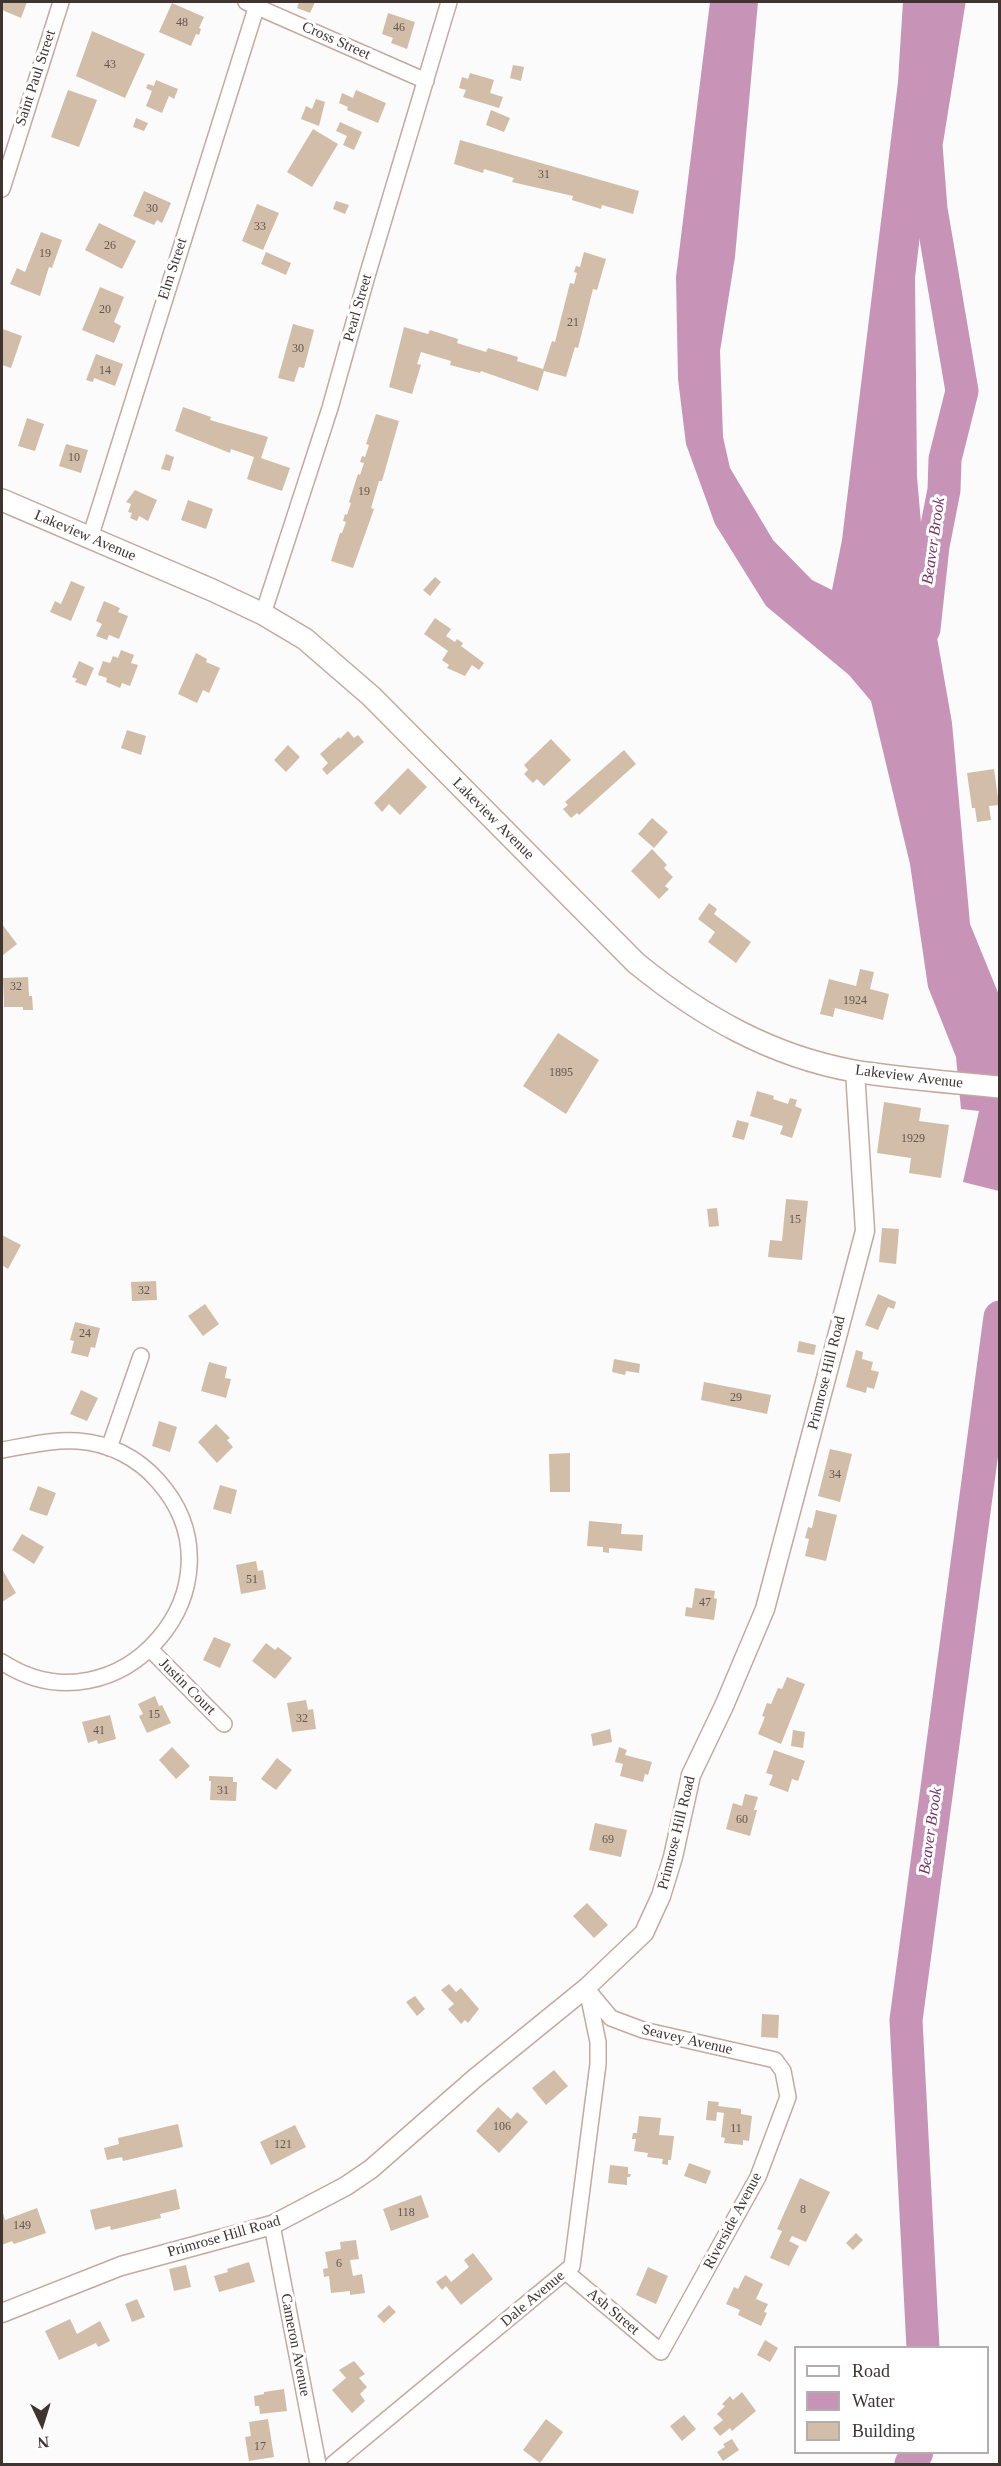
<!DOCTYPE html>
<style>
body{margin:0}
#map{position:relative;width:1001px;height:2466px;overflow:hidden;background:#fbfbfb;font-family:Georgia,serif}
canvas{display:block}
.frame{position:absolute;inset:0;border:3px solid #403431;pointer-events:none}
.legend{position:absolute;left:794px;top:2346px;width:195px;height:108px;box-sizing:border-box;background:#fff;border:2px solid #b3aead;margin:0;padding:8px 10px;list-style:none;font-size:18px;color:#403431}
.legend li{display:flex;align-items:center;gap:12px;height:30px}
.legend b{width:30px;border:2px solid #b3aead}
.north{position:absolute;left:12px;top:2394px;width:60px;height:60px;-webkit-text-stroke:4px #fff;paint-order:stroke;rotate:176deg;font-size:16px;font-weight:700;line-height:24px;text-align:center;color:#403431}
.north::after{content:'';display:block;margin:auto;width:21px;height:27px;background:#403431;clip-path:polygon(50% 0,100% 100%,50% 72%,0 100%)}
</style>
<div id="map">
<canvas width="1001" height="2466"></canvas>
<div class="frame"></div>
<ul class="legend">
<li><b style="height:8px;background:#fff"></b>Road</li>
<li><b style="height:16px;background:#c793b7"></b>Water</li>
<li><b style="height:16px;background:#d2bda9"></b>Building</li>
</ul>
<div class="north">N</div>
</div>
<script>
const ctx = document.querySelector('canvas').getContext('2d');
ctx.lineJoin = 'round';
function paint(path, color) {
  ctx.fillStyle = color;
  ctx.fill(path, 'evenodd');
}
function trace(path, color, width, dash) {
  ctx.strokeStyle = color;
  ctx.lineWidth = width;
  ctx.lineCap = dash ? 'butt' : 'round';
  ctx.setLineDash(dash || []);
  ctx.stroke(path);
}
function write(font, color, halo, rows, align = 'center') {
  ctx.font = font + ' Georgia,serif';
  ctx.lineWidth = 6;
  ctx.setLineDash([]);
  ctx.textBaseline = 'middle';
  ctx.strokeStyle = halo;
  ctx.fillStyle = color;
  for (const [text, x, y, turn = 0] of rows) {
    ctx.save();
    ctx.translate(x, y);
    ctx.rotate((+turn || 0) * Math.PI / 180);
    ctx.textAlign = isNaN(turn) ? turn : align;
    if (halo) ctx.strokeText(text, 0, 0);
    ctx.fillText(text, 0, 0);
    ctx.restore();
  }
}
paint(new Path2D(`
 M 710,2 L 758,2 L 735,257 L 720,351 L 723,437 L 730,468 L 773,540 L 812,580 L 832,590 L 842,540 L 898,82 L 903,2 L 947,2 L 915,278 L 917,477 L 925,569 L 952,723 L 970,924 L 999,995 L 999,1191 L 963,1182 L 979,1111 L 961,1109 L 956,1057 L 928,987 L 910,864 L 871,701 L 849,675 L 766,606 L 715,524 L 686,444 L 678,379 L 676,277 Z`), '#c793b7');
trace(new Path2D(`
 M 924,629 L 933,546 L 944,490 L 945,459 L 962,391 L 931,209 L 926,145 L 949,2
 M 923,2348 L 906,2020 L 1000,1317
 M 911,2464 L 917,2452`), '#c793b7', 33);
paint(new Path2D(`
 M 3,2 L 27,2 L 21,18 L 2,10 Z
 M 299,2 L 315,2 L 310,13 L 297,8 Z
 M 172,3 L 204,17 L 199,28 L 201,29 L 199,35 L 196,34 L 191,46 L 159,32 Z
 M 388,13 L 415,22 L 407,49 L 391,43 L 393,38 L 382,34 Z
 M 92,31 L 145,54 L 125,98 L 76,76 Z
 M 513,65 L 524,67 L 521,81 L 510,78 Z
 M 470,73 L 494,80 L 490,93 L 503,97 L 499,108 L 463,97 L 466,90 L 459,88 L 462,77 L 468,79 Z
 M 156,80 L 178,89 L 174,99 L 169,96 L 162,113 L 146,106 L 152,91 L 146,88 L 148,84 L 154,86 Z
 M 68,90 L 97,100 L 79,147 L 51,137 Z
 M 356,90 L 386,103 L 378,123 L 347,110 L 348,107 L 339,103 L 342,93 L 353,98 Z
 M 316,99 L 325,102 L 319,126 L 301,119 L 306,106 L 312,109 Z
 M 491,110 L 510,118 L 504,132 L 486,125 Z
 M 136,118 L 148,123 L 144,131 L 133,127 Z
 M 340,122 L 362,132 L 354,150 L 343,145 L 347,136 L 336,131 Z
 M 313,129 L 338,144 L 312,187 L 287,172 Z
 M 460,140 L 639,191 L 633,214 L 602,205 L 601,209 L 572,200 L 573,196 L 512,182 L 514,178 L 484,169 L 483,173 L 454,164 Z
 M 144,191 L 171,203 L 162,223 L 157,220 L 154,225 L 133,216 Z
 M 336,201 L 349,205 L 345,214 L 333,209 Z
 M 257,204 L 279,213 L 263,250 L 242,241 Z
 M 99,223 L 136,241 L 122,269 L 85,250 Z
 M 41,232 L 62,240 L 52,268 L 49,267 L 40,296 L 10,284 L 17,268 L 25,272 Z
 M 266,252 L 291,263 L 286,275 L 261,264 Z
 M 584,252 L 606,259 L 597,290 L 593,289 L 578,348 L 575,347 L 566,377 L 544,371 L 538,391 L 481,371 L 480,373 L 450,365 L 451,361 L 421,352 L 417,364 L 421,365 L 412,394 L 389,387 L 404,327 L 428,334 L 430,330 L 458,339 L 457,343 L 486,352 L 488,348 L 518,357 L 517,361 L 543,369 L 552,341 L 555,342 L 570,283 L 574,284 L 577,273 L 574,272 L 576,266 L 580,267 Z
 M 100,287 L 124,297 L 114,322 L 121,326 L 114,343 L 82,330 Z
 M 293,324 L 314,330 L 304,368 L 299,367 L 294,382 L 278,378 Z
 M 3,329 L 22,336 L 11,368 L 2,365 Z
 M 96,354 L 123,364 L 115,386 L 94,378 L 93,382 L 86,380 Z
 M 183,407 L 211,417 L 210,420 L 268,437 L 261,458 L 290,468 L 282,491 L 247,479 L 254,457 L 231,449 L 230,453 L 175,431 Z
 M 376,414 L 399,421 L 382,481 L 379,481 L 371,508 L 374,509 L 353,568 L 331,561 L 340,533 L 342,533 L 346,522 L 343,521 L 345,514 L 347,515 L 351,503 L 349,502 L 358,474 L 360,475 L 364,463 L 360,462 L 362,456 L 365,457 L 369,445 L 366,444 Z
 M 27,418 L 44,424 L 35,451 L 18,446 Z
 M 66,444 L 88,450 L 81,473 L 59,466 Z
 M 166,454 L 174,457 L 170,471 L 161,469 Z
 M 135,490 L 157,500 L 148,521 L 139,516 L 137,521 L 130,518 L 132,513 L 128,512 L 131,504 L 126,502 Z
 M 188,500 L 213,509 L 206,529 L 181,520 Z
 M 435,577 L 441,582 L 430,596 L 423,590 Z
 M 71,581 L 85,587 L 71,621 L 50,612 L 55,601 L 61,604 Z
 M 104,601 L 120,608 L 118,612 L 128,616 L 119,639 L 109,635 L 107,640 L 96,636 L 102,624 L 96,621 Z
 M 435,618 L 451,629 L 446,636 L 455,642 L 457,639 L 463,643 L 461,646 L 484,663 L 479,670 L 472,665 L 465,676 L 447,668 L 449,665 L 442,660 L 448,651 L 424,634 Z
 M 121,650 L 134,655 L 131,663 L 138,665 L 130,686 L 122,683 L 120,688 L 106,682 L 107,678 L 98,675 L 103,661 L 110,663 L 113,656 L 118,658 Z
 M 196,653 L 207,659 L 206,662 L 220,668 L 209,693 L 203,690 L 197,703 L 178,694 Z
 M 79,661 L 94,668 L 86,686 L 75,682 L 77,679 L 72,677 Z
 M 127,730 L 146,736 L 141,755 L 121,748 Z
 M 348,731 L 354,738 L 358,735 L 364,742 L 327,775 L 322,769 L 328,763 L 320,754 L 339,737 L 340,739 Z
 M 551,739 L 571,760 L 544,786 L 537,779 L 533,783 L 524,774 L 528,770 L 524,765 Z
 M 288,745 L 300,757 L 286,772 L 274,760 Z
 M 624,750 L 636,764 L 579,815 L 577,813 L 571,818 L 563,809 L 568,805 L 565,802 Z
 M 408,768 L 427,787 L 400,815 L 389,804 L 382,812 L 374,803 Z
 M 994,769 L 999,805 L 989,806 L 991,820 L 977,822 L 975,808 L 972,808 L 967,773 Z
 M 652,818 L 668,832 L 654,848 L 638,834 Z
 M 652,849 L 667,865 L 664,868 L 673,877 L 665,886 L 669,889 L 659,899 L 631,871 Z
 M 709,903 L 717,909 L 714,914 L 751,942 L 736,963 L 708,942 L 715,932 L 698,919 Z
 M 2,924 L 17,944 L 2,956 Z
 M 860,969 L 874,972 L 870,989 L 889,994 L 883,1020 L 835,1008 L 833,1017 L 820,1014 L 829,979 L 856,986 Z
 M 28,977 L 29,996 L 32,996 L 33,1010 L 23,1010 L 23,1007 L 4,1007 L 3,978 Z
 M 558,1033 L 599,1060 L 566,1114 L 523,1086 Z
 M 757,1091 L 774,1096 L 773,1099 L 788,1104 L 790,1098 L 797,1100 L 795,1106 L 802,1109 L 792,1138 L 780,1134 L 783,1126 L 750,1116 Z
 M 884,1102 L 921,1108 L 919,1121 L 949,1125 L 941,1178 L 909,1173 L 911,1158 L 877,1153 Z
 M 737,1120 L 749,1123 L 744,1140 L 732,1137 Z
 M 786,1199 L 808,1201 L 802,1260 L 768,1257 L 770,1240 L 782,1241 Z
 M 717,1208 L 719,1226 L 709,1227 L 707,1209 Z
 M 882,1228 L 899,1229 L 896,1264 L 879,1262 Z
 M 2,1235 L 21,1245 L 8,1269 L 2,1265 Z
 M 156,1281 L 157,1300 L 132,1301 L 131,1282 Z
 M 878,1294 L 896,1302 L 894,1309 L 888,1307 L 878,1330 L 865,1325 Z
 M 205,1304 L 219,1324 L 203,1336 L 188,1316 Z
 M 75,1322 L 100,1328 L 95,1348 L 91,1347 L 88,1357 L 71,1353 L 74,1341 L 70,1340 Z
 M 799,1341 L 816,1345 L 814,1355 L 797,1352 Z
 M 856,1350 L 863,1352 L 862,1359 L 873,1362 L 871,1370 L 879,1372 L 874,1389 L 867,1387 L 866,1393 L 846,1387 Z
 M 614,1359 L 640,1364 L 639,1373 L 626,1371 L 625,1375 L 612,1372 Z
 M 209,1362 L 227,1367 L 225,1378 L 231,1379 L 226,1398 L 201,1391 Z
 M 704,1382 L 771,1395 L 767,1414 L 701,1400 Z
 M 81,1390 L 98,1398 L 87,1421 L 70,1414 Z
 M 159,1421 L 177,1427 L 170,1452 L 152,1446 Z
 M 216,1424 L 230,1438 L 227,1440 L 233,1447 L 217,1463 L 198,1442 Z
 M 830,1449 L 852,1454 L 840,1502 L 818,1496 Z
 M 570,1453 L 570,1492 L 550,1492 L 549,1454 Z
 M 220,1485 L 237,1490 L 231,1514 L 213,1509 Z
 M 38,1486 L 56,1493 L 47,1516 L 29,1510 Z
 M 816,1510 L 837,1515 L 826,1561 L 805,1556 L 809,1539 L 805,1538 L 808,1527 L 812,1528 Z
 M 589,1521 L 622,1524 L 621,1534 L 643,1535 L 642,1551 L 609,1548 L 609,1553 L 603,1552 L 603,1547 L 587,1546 Z
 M 22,1534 L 44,1547 L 34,1564 L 12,1550 Z
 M 256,1561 L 258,1571 L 263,1570 L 266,1589 L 241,1594 L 236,1565 Z
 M 2,1569 L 16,1593 L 2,1602 Z
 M 695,1588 L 715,1591 L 714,1598 L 717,1599 L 714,1620 L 685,1616 L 686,1607 L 692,1608 Z
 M 214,1637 L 231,1644 L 220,1668 L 203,1660 Z
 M 266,1643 L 275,1650 L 278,1647 L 292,1658 L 275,1679 L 252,1661 Z
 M 787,1677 L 805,1684 L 781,1744 L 758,1734 L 765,1717 L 762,1716 L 767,1703 L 771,1704 L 778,1688 L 782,1689 Z
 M 155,1696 L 159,1706 L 162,1705 L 171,1723 L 147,1733 L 139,1716 L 143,1714 L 138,1704 Z
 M 306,1700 L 308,1710 L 313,1709 L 316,1729 L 292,1732 L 287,1703 Z
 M 110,1715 L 116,1739 L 98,1744 L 97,1740 L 88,1743 L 82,1722 Z
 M 610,1729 L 612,1742 L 593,1746 L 591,1734 Z
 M 793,1730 L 805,1732 L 803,1748 L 791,1746 Z
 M 172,1747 L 190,1766 L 176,1779 L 159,1760 Z
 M 619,1747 L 627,1750 L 625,1755 L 652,1762 L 648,1775 L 645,1774 L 643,1782 L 620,1776 L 623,1764 L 615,1762 Z
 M 774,1750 L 805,1761 L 798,1781 L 792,1779 L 788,1792 L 769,1785 L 773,1775 L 766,1773 Z
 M 277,1758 L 292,1770 L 276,1790 L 261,1779 Z
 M 209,1776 L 233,1777 L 233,1782 L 237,1782 L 236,1801 L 210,1800 L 211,1781 L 209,1781 Z
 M 745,1794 L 758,1797 L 754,1810 L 757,1810 L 750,1836 L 726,1829 L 733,1803 L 742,1806 Z
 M 595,1823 L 627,1830 L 621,1857 L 589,1850 Z
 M 587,1903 L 608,1925 L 594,1938 L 573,1916 Z
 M 449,1984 L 456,1992 L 461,1988 L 479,2009 L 468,2023 L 465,2020 L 461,2024 L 448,2009 L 454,2004 L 441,1990 Z
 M 415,1996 L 425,2009 L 417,2016 L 406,2002 Z
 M 762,2014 L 779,2015 L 778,2038 L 761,2037 Z
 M 554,2070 L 568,2086 L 546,2105 L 532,2088 Z
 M 708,2101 L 719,2102 L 718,2106 L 741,2109 L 741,2114 L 752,2116 L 749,2141 L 743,2140 L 743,2145 L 724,2143 L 725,2138 L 721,2137 L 724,2113 L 717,2112 L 716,2121 L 706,2120 Z
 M 498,2107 L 511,2119 L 517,2112 L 528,2122 L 499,2153 L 476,2131 Z
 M 639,2116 L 661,2118 L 659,2135 L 674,2136 L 671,2160 L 668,2160 L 668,2165 L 662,2164 L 663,2159 L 647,2157 L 648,2153 L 634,2151 L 636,2139 L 632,2139 L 633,2133 L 637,2133 Z
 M 178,2124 L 183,2147 L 123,2161 L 122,2157 L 107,2160 L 104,2148 L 119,2144 L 118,2138 Z
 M 295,2125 L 306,2147 L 271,2165 L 260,2142 Z
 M 689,2163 L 711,2171 L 706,2184 L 684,2176 Z
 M 610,2165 L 628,2167 L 628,2174 L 631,2174 L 630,2177 L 627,2177 L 627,2185 L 608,2183 Z
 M 800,2178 L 830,2192 L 806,2242 L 792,2236 L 789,2241 L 799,2246 L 789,2266 L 770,2258 L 782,2231 L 777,2229 Z
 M 176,2189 L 180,2209 L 160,2214 L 161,2218 L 111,2230 L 110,2226 L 95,2230 L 90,2210 Z
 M 421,2195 L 429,2217 L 391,2231 L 383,2209 Z
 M 37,2208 L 46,2233 L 14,2244 L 12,2241 L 2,2245 L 2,2210 L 5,2220 Z
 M 856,2233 L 863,2240 L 853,2250 L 846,2243 Z
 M 356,2240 L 359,2259 L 350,2260 L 353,2276 L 362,2274 L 365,2293 L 350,2295 L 350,2291 L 331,2293 L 329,2276 L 324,2277 L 323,2269 L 328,2268 L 325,2252 L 341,2249 L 340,2242 Z
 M 473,2253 L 493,2279 L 461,2305 L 446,2286 L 442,2290 L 436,2282 L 446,2275 L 451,2282 L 469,2267 L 464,2260 Z
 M 249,2262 L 255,2282 L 219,2292 L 214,2276 L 228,2272 L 227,2269 Z
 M 186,2265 L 191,2287 L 174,2291 L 169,2269 Z
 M 648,2267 L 668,2276 L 656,2304 L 636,2295 Z
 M 745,2275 L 763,2284 L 756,2299 L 768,2304 L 764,2312 L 767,2313 L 761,2326 L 738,2315 L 740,2310 L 726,2304 L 734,2287 L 738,2289 Z
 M 137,2299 L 145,2317 L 132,2322 L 125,2304 Z
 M 389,2305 L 396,2312 L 384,2323 L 377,2316 Z
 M 70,2319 L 77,2334 L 100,2321 L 110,2341 L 98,2347 L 96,2343 L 59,2360 L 45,2331 Z
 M 765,2340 L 778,2348 L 770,2362 L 757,2355 Z
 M 354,2361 L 365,2374 L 359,2378 L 367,2387 L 360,2394 L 365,2401 L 352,2413 L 332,2390 L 346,2378 L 339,2370 Z
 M 284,2389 L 287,2411 L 260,2414 L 259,2406 L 255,2406 L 254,2396 L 264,2394 L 264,2392 Z
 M 742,2392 L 756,2411 L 732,2431 L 730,2428 L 720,2436 L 713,2428 L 723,2420 L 717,2414 L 725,2406 L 722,2404 L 730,2396 L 733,2400 Z
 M 684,2415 L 696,2429 L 682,2441 L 670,2426 Z
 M 268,2419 L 274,2457 L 249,2461 L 245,2437 L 251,2436 L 249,2422 Z
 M 546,2419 L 563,2432 L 540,2463 L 523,2450 Z
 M 732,2439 L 739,2450 L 723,2461 L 717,2452 L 725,2447 L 723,2444 Z`), '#d2bda9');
const minor = new Path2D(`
 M 246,2 L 426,81
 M 2,189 L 61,2
 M 90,538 L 258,2
 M 263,614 L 330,408 L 367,276 L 449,2
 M 109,1448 L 141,1356
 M 2,1450 C 27,1446 53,1439 78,1441 C 109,1443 138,1458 158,1481 C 251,1585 118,1738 2,1662
 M 150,1649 L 224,1724
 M 272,2225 L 318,2464
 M 566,2272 L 661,2352 L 758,2177 L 788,2097 L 783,2071 L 775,2060 L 643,2030 L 611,2018 L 586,1988
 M 333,2464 L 572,2266 L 598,2064 L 598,2042 L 588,1994`);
const tertiary = new Path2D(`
 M 2,2313 L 121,2266 L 272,2225 L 346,2186 L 371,2169 L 474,2079 L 586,1988 L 644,1933 L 661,1896 L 673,1857 L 691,1775 L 724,1706 L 765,1609 L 865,1231 L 855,1071`);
const secondary = new Path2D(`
 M 2,500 L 212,590 L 263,614 L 305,639 L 371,696 L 636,963 C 701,1016 771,1056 854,1071 C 902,1079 951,1082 1000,1087`);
trace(minor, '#c6a89f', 18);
trace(tertiary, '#c6a89f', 21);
trace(secondary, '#c6a89f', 24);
trace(minor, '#fff', 15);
trace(tertiary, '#fff', 18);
trace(secondary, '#fff', 21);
write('12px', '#64564f', null, [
 ["48",182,23],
 ["46",399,28],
 ["43",110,65],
 ["31",544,175],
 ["30",152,209],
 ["33",260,227],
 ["26",110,246],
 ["19",45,254],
 ["20",105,310],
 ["21",573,323],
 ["30",298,349],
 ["14",105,371],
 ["10",74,458],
 ["19",364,492],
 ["32",16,987],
 ["1924",855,1001],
 ["1895",561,1073],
 ["1929",913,1139],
 ["15",795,1220],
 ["32",144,1291],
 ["24",85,1334],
 ["29",736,1398],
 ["34",835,1475],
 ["51",252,1580],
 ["47",705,1603],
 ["15",154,1715],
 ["32",302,1719],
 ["41",99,1731],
 ["31",223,1791],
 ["60",742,1820],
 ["69",608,1840],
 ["106",502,2127],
 ["11",736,2129],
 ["121",283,2145],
 ["8",803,2210],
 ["118",406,2213],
 ["149",22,2226],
 ["6",339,2264],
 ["17",260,2447]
]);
write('15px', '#403431', '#fff', [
 ["Cross Street",336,41,24],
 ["Saint Paul Street",36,78,-72],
 ["Elm Street",173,269,-72],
 ["Pearl Street",358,308,-74],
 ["Lakeview Avenue",85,536,23],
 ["Lakeview Avenue",493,819,45],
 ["Lakeview Avenue",909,1077,7],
 ["Primrose Hill Road",827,1373,-76],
 ["Justin Court",187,1687,45],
 ["Primrose Hill Road",677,1833,-76],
 ["Seavey Avenue",687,2040,13],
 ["Riverside Avenue",733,2221,-62],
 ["Primrose Hill Road",224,2237,-16],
 ["Dale Avenue",533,2299,-40],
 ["Ash Street",613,2312,40],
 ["Cameron Avenue",295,2345,79]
]);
write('italic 16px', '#743564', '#fff', [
 ["Beaver Brook",934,541,-82],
 ["Beaver Brook",931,1831,-82]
]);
</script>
